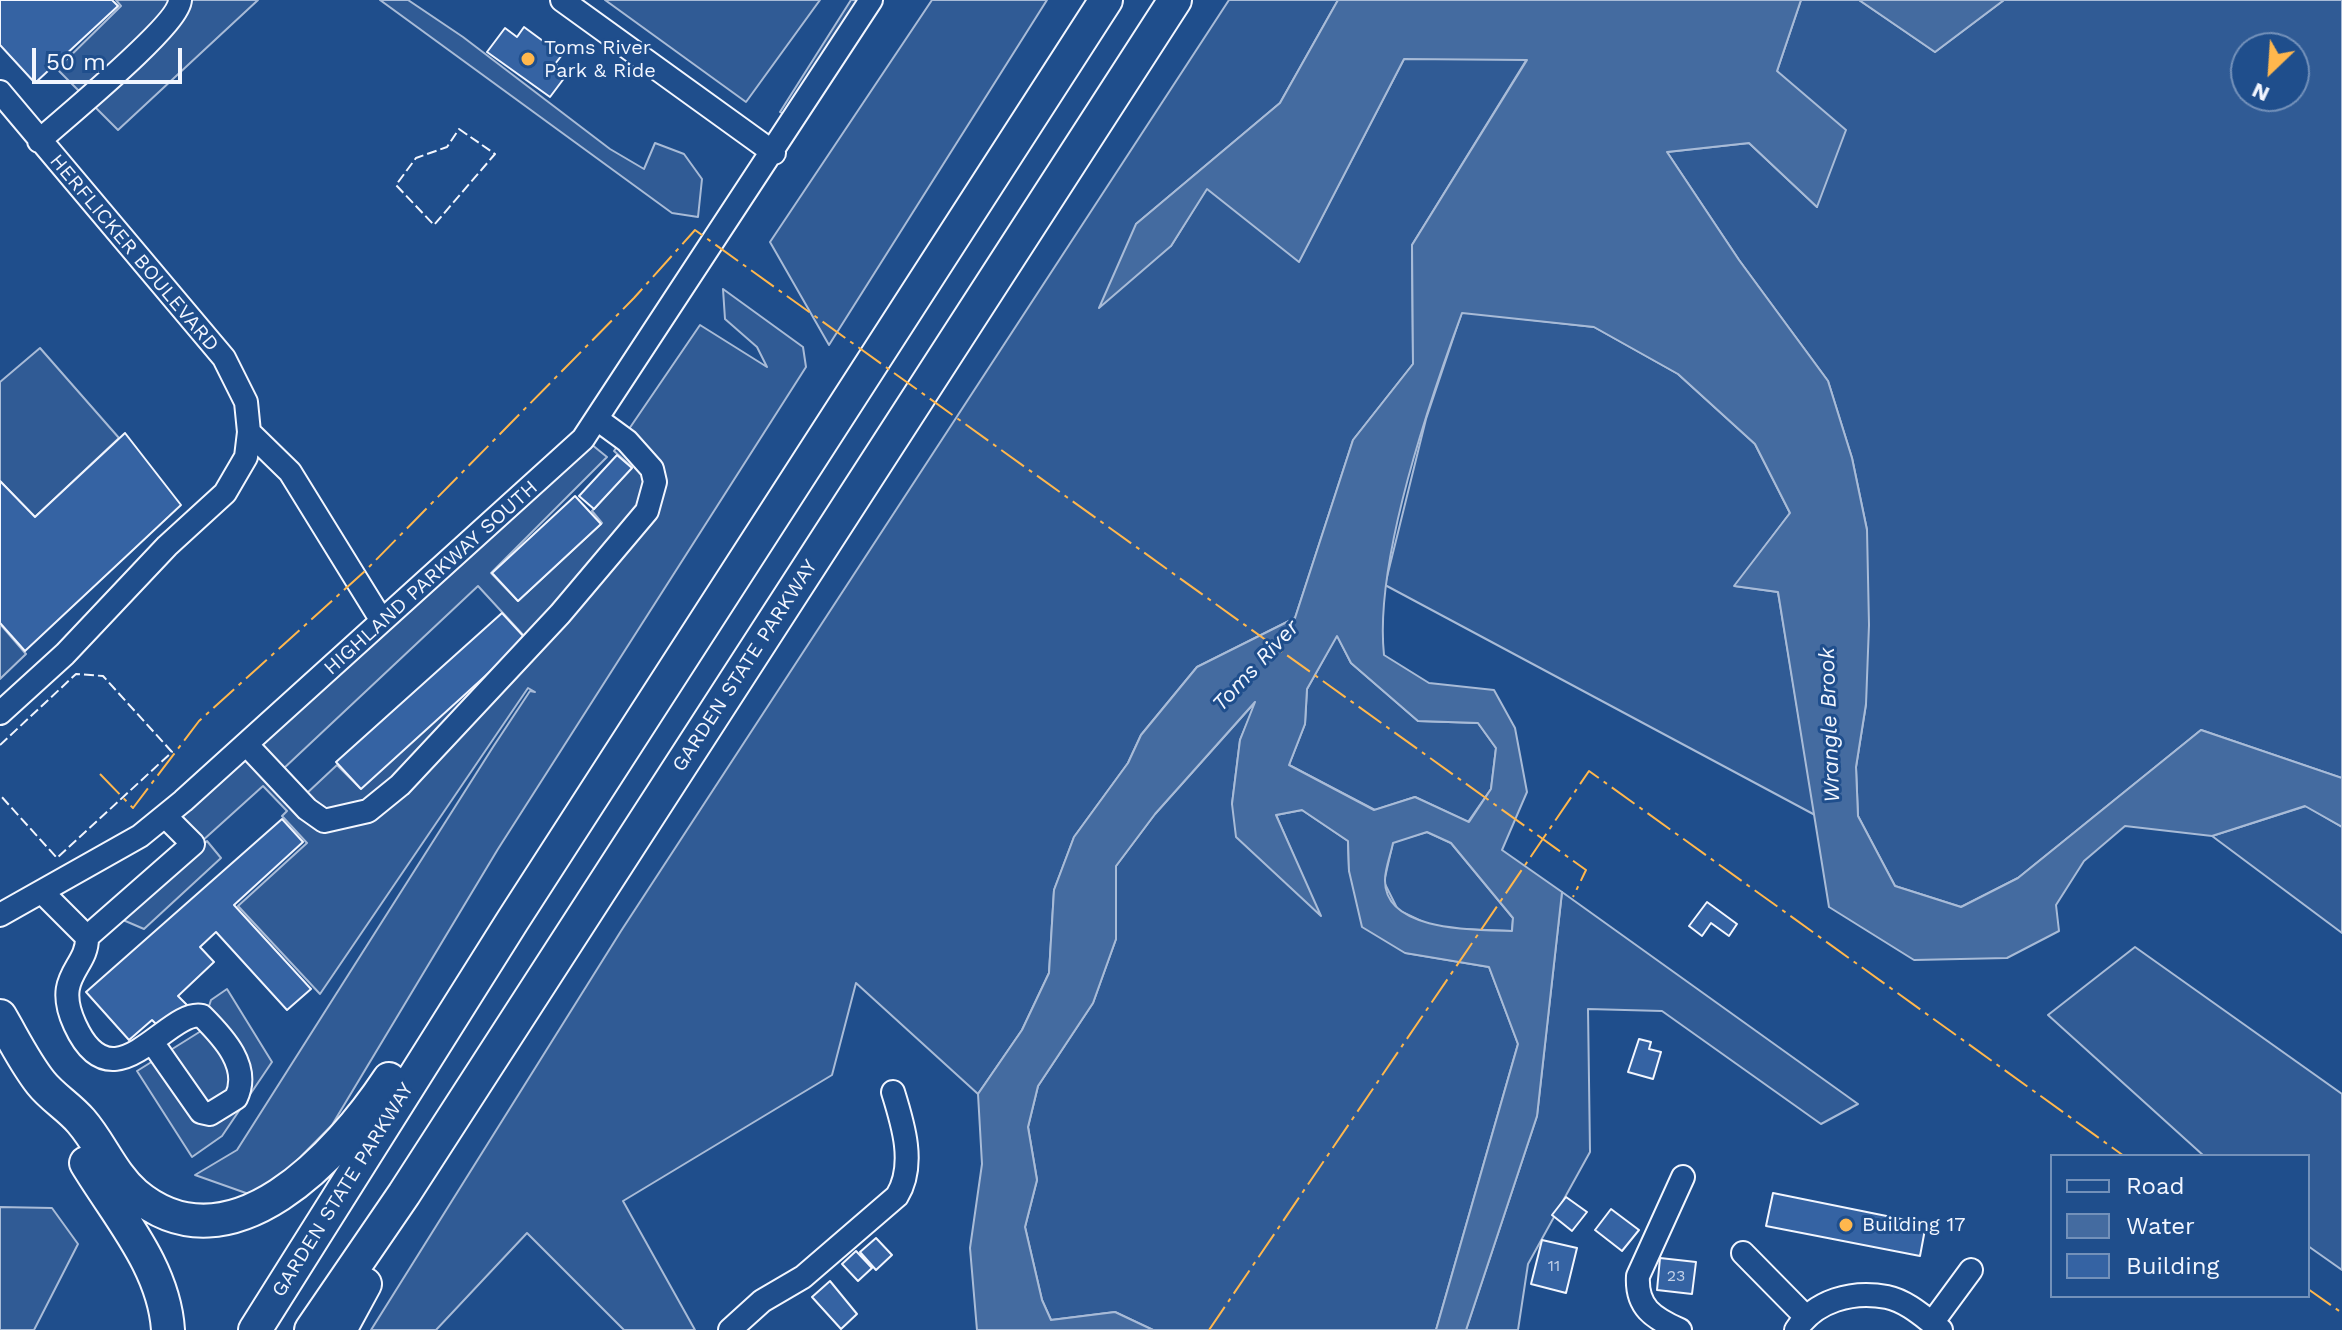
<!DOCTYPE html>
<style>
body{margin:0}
#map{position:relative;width:2342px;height:1330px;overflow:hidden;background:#1f4e8c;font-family:"Work Sans",sans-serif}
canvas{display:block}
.legend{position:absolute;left:2050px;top:1154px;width:260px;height:144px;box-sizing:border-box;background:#1f4e8c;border:2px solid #7391ba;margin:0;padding:10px 14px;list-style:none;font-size:24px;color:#f2f6ff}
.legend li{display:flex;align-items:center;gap:16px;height:40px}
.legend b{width:40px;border:2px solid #7391ba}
.north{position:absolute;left:2230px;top:32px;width:80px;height:80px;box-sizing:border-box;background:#1f4e8c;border:2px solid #7391ba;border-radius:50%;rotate:205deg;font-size:22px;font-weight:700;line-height:32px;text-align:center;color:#f2f6ff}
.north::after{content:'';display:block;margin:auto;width:28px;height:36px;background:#ffb74d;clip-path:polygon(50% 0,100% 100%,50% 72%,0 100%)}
.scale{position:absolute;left:32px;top:48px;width:150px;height:36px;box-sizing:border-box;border:4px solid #f2f6ff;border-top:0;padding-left:10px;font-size:24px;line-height:28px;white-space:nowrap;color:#f2f6ff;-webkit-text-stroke:6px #1f4e8c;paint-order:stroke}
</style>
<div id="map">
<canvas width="2342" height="1330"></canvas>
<ul class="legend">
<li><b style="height:10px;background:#1f4e8c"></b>Road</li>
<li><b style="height:22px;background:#446ba0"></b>Water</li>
<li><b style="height:22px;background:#3563a3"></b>Building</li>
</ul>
<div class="north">N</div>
<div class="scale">50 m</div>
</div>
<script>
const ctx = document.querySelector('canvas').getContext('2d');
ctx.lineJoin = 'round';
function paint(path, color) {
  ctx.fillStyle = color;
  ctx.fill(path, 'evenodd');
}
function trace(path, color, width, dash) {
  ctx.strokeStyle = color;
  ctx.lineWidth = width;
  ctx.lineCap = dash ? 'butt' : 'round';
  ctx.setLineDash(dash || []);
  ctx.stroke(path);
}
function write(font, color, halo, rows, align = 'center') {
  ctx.font = font + ' "Work Sans",sans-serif';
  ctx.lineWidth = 6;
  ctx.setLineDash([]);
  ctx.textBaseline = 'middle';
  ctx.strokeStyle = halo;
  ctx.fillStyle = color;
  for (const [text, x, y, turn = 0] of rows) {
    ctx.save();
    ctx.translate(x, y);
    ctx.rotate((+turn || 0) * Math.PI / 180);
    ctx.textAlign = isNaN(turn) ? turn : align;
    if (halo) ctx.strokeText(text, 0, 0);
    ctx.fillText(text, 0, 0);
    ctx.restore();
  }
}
const built = new Path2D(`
 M 116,0 L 258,0 L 118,130 L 57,69 L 121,6 Z
 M 380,0 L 408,0 L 463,37 L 610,149 L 644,169 L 655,143 L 684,154 L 702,179 L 698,217 L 672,213 Z
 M 605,0 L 820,0 L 746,102 Z
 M 851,0 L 861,0 L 787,116 L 780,112 Z
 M 932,0 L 1047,0 L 829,345 L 770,242 Z
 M 1229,0 L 1338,0 L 1280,103 L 1136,224 L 1171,246 L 1207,188 L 1299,261 L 1404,59 L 1527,59 L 1412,245 L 1413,364 L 1353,440 L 1295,618 L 1197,667 L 1141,735 L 1128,763 L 1074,837 L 1054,890 L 1049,973 L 1022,1030 L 978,1094 L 856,983 L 832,1075 L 623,1201 L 695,1330 L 624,1330 L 527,1233 L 436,1330 L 371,1330 L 621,931 Z
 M 1801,0 L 1859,0 L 1935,52 L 2004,0 L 2342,0 L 2342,778 L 2201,730 L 2018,878 L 1961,907 L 1895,886 L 1858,816 L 1856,767 L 1866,704 L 1867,530 L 1852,458 L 1828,381 L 1739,260 L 1667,152 L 1749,143 L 1817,207 L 1777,71 ZM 2246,48 L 2294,48 L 2294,96 L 2246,96 Z
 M 723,289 L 803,347 L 806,367 L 498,849 L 332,1125 L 260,1198 L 195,1175 L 237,1150 L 493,747 L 530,691 L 535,692 L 528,688 L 320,994 L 238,906 L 307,843 L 282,816 L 287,811 L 263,786 L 201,842 L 174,813 L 591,444 L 607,457 L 491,573 L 518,601 L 602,523 L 592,511 L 632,467 L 614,451 L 700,325 L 767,367 L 757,347 L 725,319 ZM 478,586 L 525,637 L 360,788 L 337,765 L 306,794 L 282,770 Z
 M 1462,312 L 1594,327 L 1678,374 L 1755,444 L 1790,513 L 1735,586 L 1778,592 L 1815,815 L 1385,585 L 1426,419 Z
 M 40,348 L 119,438 L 35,517 L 0,481 L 0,382 Z
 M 0,624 L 26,654 L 0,679 Z
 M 1337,635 L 1351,663 L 1418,721 L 1478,723 L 1496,748 L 1491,789 L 1468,822 L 1415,797 L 1375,810 L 1289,765 L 1305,724 L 1307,689 Z
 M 1257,700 L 1240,740 L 1232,804 L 1319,914 L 1276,815 L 1302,810 L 1348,841 L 1349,871 L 1406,953 L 1489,967 L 1518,1044 L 1436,1330 L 1153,1330 L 1115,1312 L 1051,1320 L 1042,1300 L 1025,1227 L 1037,1180 L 1028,1127 L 1038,1086 L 1093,1003 L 1116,939 L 1116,866 L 1155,814 Z
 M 2306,806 L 2342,827 L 2342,933 L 2212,836 Z
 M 1427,832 L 1451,843 L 1513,918 L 1512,931 L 1436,928 L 1398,910 L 1384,882 L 1393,842 Z
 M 207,841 L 221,858 L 144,929 L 123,920 Z
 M 1562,892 L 1858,1104 L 1821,1124 L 1662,1011 L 1588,1009 L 1590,1152 L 1528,1264 L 1518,1330 L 1466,1330 L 1537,1116 Z
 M 2135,947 L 2342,1094 L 2342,1270 L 2308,1246 L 2308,1156 L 2204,1156 L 2048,1015 Z
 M 227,989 L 272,1062 L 222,1136 L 192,1157 L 137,1071 L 201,1031 L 211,1000 Z
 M 0,1207 L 52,1208 L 78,1244 L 34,1330 L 0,1330 Z`);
paint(built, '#305b95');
trace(built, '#a8bbd7', 2);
const water = new Path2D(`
 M 1338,0 L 1801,0 L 1777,71 L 1846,130 L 1817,207 L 1749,143 L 1667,152 L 1739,260 L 1828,381 L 1852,458 L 1867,530 L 1869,625 L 1866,704 L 1856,767 L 1858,816 L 1895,886 L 1961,907 L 2018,878 L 2201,730 L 2342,778 L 2342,827 L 2305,806 L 2212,836 L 2125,826 L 2084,861 L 2056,905 L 2059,931 L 2007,958 L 1914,960 L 1829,907 L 1778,592 L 1734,586 L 1790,513 L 1755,444 L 1678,374 L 1594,327 L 1462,313 C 1429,402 1374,562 1384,655 L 1429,683 L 1494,690 L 1515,728 L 1527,792 L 1502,850 L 1562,892 L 1537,1116 L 1466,1330 L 1436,1330 L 1518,1044 L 1489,967 L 1405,953 L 1362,927 L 1349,871 L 1348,841 L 1302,810 L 1276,815 L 1321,916 L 1236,837 L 1232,804 L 1240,740 L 1255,702 L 1155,814 L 1116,866 L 1116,939 L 1093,1003 L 1038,1086 L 1028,1127 L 1037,1180 L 1025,1227 L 1042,1300 L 1051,1320 L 1115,1312 L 1153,1330 L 977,1330 L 970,1248 L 982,1164 L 978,1094 L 1022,1030 L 1049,973 L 1054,890 L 1074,837 L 1128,763 L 1141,735 L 1197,667 L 1295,618 L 1353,440 L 1413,364 L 1412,245 L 1527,60 L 1404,59 L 1299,262 L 1207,189 L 1171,246 L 1099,308 L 1136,224 L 1280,103 ZM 1337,636 L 1351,663 L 1418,721 L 1478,723 L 1496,748 L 1491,789 L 1469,822 L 1415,797 L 1374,810 L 1289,765 L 1305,724 L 1307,689 ZM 1427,832 L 1451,843 L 1513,918 L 1512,931 C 1476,930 1384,932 1385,880 C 1385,868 1391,854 1393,843 Z
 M 1859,0 L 2004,0 L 1935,52 Z`);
paint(water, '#446ba0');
trace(water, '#a8bbd7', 2);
const building = new Path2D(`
 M 0,0 L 112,0 L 118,6 L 35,83 L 0,45 Z
 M 524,27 L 562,55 L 555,64 L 568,73 L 550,97 L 487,52 L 505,28 L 517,37 Z
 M 125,433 L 181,505 L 25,651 L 0,623 L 0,481 L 35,517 Z
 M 617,455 L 632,468 L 594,509 L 579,496 Z
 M 575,496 L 601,524 L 518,601 L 492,573 Z
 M 502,613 L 526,639 L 361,789 L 336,762 Z
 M 282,819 L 303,842 L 234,905 L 311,989 L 287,1010 L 216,932 L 200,947 L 214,962 L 178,996 L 189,1007 L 163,1031 L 152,1020 L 129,1040 L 86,992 Z
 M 1707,902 L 1737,924 L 1729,936 L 1711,923 L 1702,936 L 1689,926 Z
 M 1639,1039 L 1651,1042 L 1649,1049 L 1661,1052 L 1653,1079 L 1628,1072 Z
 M 1773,1193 L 1926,1224 L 1920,1256 L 1766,1226 Z
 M 1566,1197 L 1587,1212 L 1572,1231 L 1552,1215 Z
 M 1611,1209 L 1639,1230 L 1622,1251 L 1595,1230 Z
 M 876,1238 L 892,1255 L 876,1270 L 860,1252 Z
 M 1542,1240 L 1577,1248 L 1566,1293 L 1531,1284 Z
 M 856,1251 L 872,1268 L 858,1281 L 842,1264 Z
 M 1660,1258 L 1696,1262 L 1692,1294 L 1657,1290 Z
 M 830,1281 L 857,1314 L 841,1329 L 812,1297 Z`);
paint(building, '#3563a3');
trace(building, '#f2f6ff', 2);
const minor = new Path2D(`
 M 562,0 L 774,153
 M 0,92 L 224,358 L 246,402 L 249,432 L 290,472 L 382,621
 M 39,141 C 63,119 179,25 180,0
 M 0,713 L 65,654 L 167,546 L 225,493 L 246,457 L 249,432
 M 246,744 L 307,809 L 324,821 L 368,811 L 400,785 L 560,614 L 647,511 L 655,482 L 652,469 L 627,441 L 597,419
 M 43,893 L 87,937 C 88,969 52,975 75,1025 C 114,1110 167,1008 202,1016 C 224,1038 251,1067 236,1098 L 210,1114 L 201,1112 L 152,1042
 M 0,915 L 140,836 L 183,801 L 583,439 L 871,0
 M 87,937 L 193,844 L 165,816
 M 1743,1253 L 1805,1316
 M 1932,1323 L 1971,1270
 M 730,1330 L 762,1301 L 803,1277 L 897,1196 C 916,1165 903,1124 893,1092
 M 1680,1330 C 1653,1318 1636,1307 1638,1276 L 1683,1177
 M 1796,1330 C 1815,1301 1852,1290 1887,1297 C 1907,1301 1925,1318 1941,1330`);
const highway = new Path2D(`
 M 0,1016 C 13,1038 25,1063 41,1083 C 52,1097 69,1107 81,1121 C 101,1144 112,1174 135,1194 C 231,1275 340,1153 389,1079
 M 86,1163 C 118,1216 164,1267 168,1330
 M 255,1330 L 513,920 L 1106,0
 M 311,1330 L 404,1194 L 1175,0
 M 340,1330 L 365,1284`);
trace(minor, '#f2f6ff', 26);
trace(highway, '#f2f6ff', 36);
trace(minor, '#1f4e8c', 22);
trace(highway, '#1f4e8c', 32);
trace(new Path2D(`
 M 459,129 L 495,154 L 434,225 L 396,185 L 416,158 L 447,147 Z
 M 0,745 L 76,674 L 103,676 L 172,752 L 57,858 L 0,795`), '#f2f6ff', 2, [10, 4]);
trace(new Path2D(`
 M 100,774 L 133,808 L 199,721 L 366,570 L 634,298 L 695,230 L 1586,870 L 1573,897
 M 2308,1289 L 2342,1313
 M 1209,1330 L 1589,771 L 2124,1156`), '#ffb74d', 2, [28, 6, 4, 6]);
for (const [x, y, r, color] of [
 [528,59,8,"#ffb74d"],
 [1846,1225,8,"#ffb74d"]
]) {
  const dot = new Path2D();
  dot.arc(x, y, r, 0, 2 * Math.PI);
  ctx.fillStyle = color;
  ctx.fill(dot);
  trace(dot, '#1f4e8c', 3);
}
write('16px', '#c3d1e8', null, [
 ["11",1554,1266],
 ["23",1676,1276]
]);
write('20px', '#f2f6ff', '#1f4e8c', [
 ["Toms River",544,48],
 ["Park & Ride",544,71],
 ["Building 17",1862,1225]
], 'left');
write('20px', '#f2f6ff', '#1f4e8c', [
 ["HERFLICKER BOULEVARD",134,253,50],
 ["HIGHLAND PARKWAY SOUTH",431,578,-42],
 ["GARDEN STATE PARKWAY",745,666,-57],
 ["GARDEN STATE PARKWAY",343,1190,-58]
]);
write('italic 22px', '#f2f6ff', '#1f4e8c', [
 ["Toms River",1256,666,-47],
 ["Wrangle Brook",1830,725,-92]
]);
</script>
